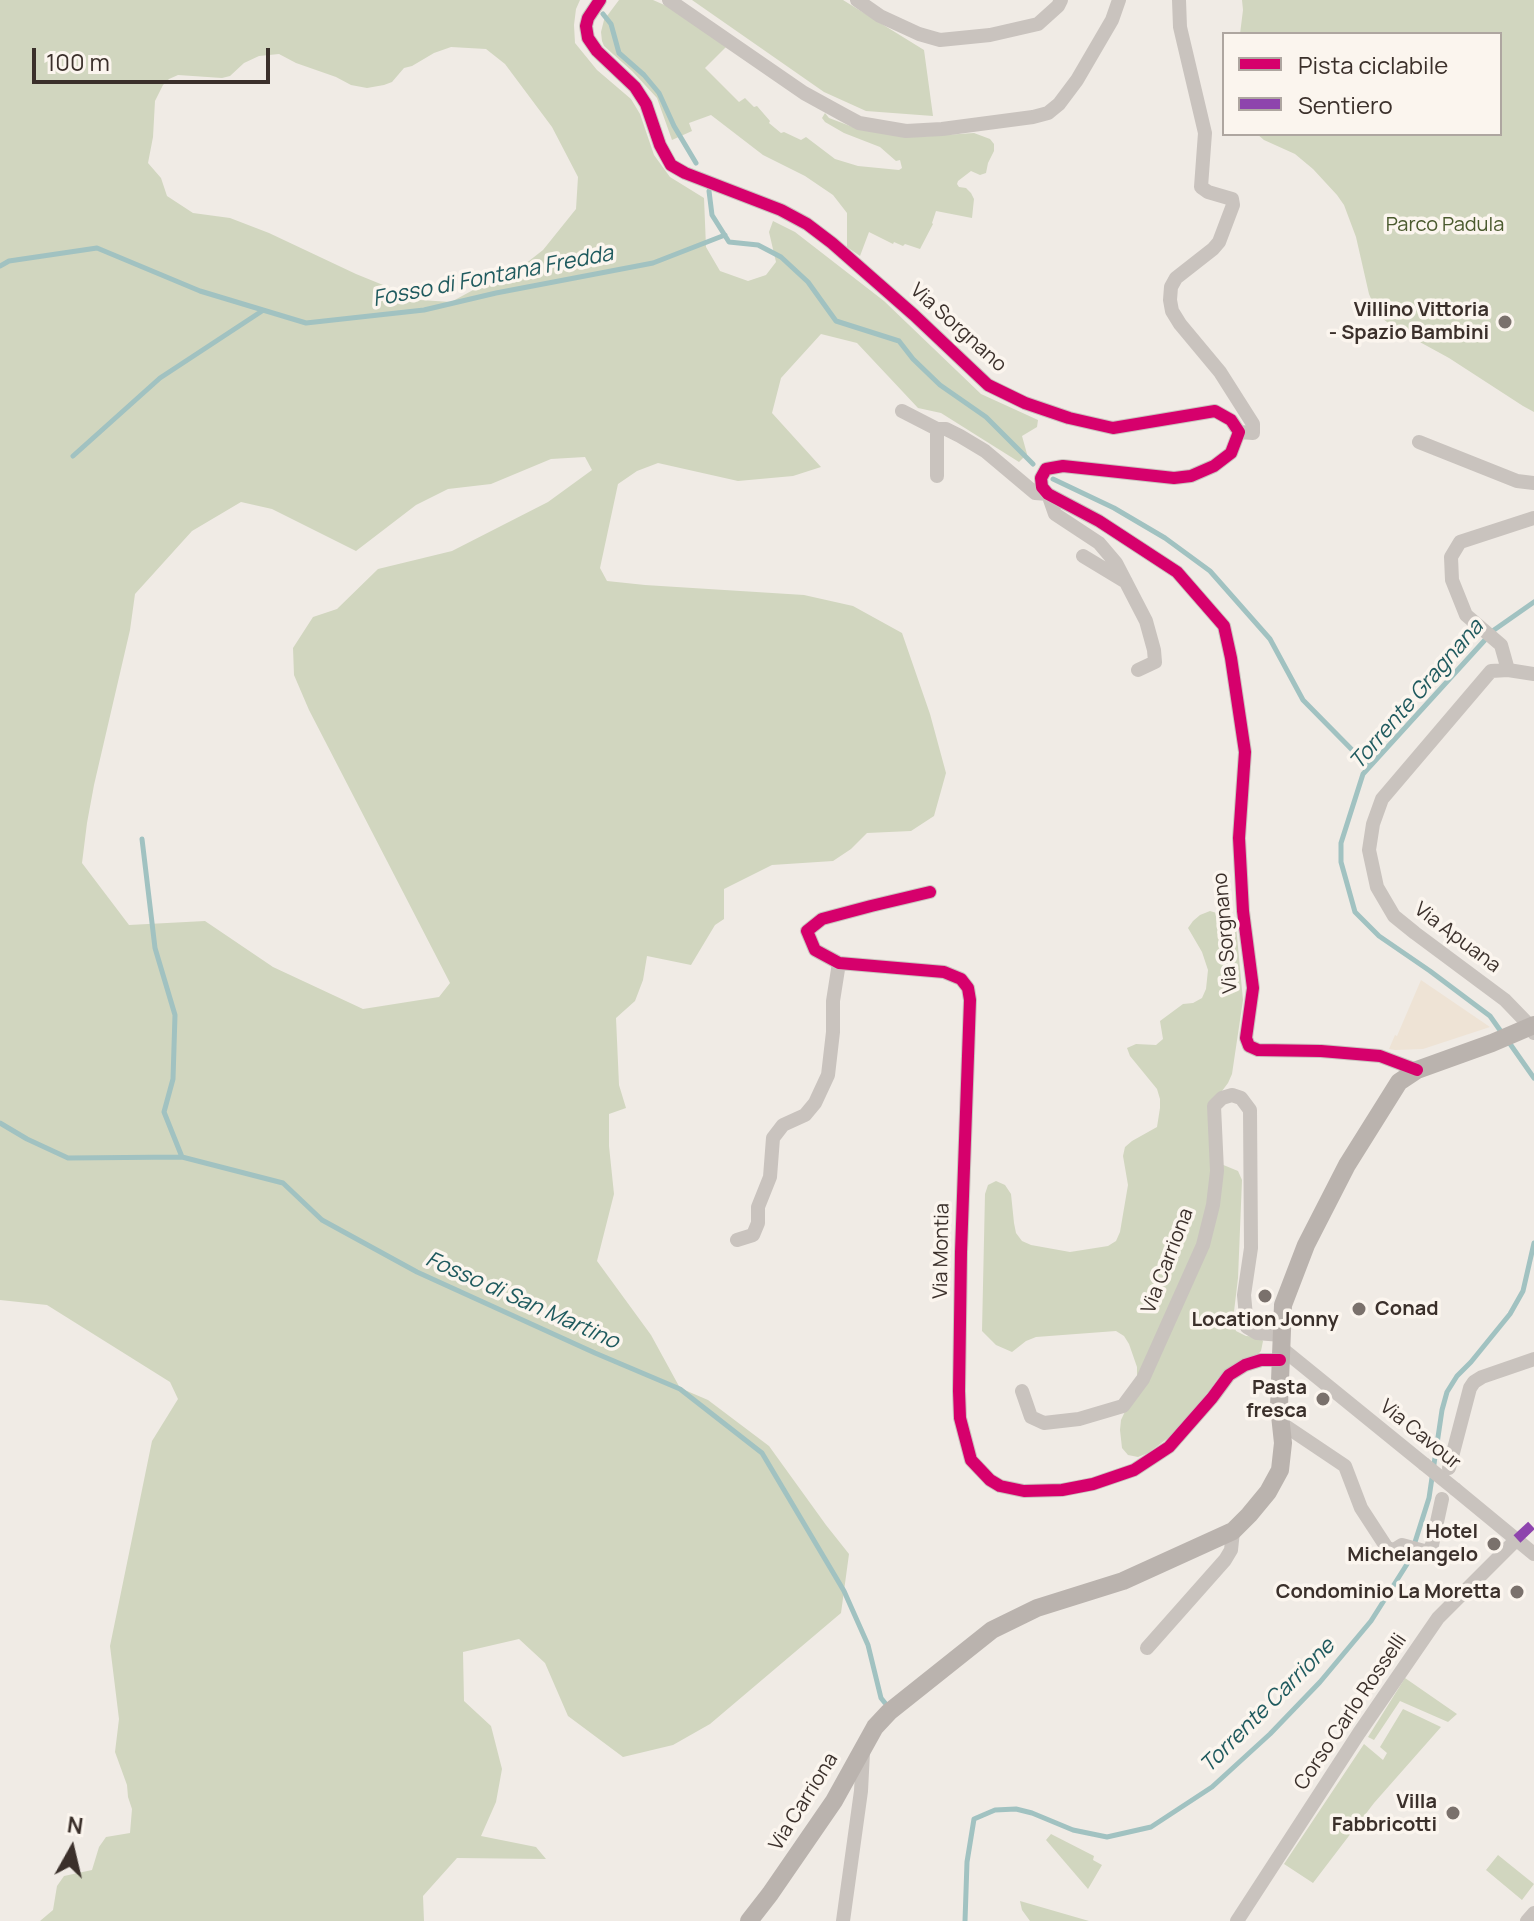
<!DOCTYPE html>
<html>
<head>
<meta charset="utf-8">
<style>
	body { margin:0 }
	#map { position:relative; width:1534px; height:1921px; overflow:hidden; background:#f0ebe5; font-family:Manrope,sans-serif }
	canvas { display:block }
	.legend { position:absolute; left:1222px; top:32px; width:280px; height:104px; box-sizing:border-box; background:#fbf5ee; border:2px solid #aea6a0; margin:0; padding:10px 14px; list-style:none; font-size:24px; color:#3b302b }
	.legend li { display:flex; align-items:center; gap:16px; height:40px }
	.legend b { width:40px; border:2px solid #aea6a0 }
	.north { position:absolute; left:32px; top:1809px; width:80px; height:80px; -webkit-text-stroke:6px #fbf5ee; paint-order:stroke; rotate:8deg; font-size:22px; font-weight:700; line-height:32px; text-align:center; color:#3b302b }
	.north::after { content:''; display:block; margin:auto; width:28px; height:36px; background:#3b302b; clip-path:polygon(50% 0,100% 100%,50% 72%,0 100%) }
	.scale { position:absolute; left:32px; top:48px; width:238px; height:36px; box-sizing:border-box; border:4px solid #3b302b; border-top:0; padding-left:10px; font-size:24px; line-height:28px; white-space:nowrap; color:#3b302b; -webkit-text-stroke:6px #fbf5ee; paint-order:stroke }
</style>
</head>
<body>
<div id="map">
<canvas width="1534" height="1921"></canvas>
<ul class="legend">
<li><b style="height:10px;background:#d6006c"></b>Pista ciclabile</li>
<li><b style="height:10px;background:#8e44ad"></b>Sentiero</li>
</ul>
<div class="north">N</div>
<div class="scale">100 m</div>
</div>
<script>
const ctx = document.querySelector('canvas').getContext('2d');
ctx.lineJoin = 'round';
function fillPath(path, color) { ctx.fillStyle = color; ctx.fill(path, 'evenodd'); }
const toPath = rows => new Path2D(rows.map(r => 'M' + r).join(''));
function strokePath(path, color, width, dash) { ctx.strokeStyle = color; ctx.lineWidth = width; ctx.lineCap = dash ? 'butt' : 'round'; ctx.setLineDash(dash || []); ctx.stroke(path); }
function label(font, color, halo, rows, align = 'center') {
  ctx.font = font + ' Manrope,sans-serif'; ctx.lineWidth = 7; ctx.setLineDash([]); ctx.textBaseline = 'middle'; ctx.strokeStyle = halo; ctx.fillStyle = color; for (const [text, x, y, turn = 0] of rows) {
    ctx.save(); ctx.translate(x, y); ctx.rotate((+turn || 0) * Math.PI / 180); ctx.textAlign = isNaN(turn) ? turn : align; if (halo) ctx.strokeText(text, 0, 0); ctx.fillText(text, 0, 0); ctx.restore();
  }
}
fillPath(toPath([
	[0,0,580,0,576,9,574,25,575,43,597,70,631,99,640,114,654,155,670,177,704,198,706,247,720,271,748,281,766,275,776,262,769,232,773,221,795,232,884,301,981,394,1038,420,1037,427,1022,436,1027,454,1019,462,941,413,918,408,857,343,821,334,781,378,772,413,821,467,793,476,738,481,658,463,637,471,618,484,600,568,607,581,645,585,804,595,853,606,902,633,930,714,946,773,934,816,911,831,867,833,851,849,833,861,772,865,724,889,724,919,715,925,691,965,647,956,643,980,635,1001,616,1018,619,1085,626,1108,609,1114,609,1146,614,1194,597,1261,651,1335,680,1388,708,1400,769,1446,826,1525,849,1554,841,1613,710,1724,673,1745,623,1757,568,1716,545,1663,519,1639,463,1652,464,1701,491,1726,502,1769,496,1802,481,1836,536,1847,546,1859,457,1858,423,1896,424,1921,40,1921,53,1910,57,1886,64,1876,92,1870,99,1847,106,1837,130,1833,132,1809,128,1797,127,1785,115,1752,119,1719,110,1646,152,1441,178,1399,170,1382,47,1305,0,1300],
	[451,47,486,49,505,64,552,127,578,177,576,209,543,250,511,275,475,289,451,302,420,300,356,274,269,233,230,218,193,213,167,196,161,178,148,163,153,137,155,101,163,85,169,79,178,75,222,78,230,76,244,63,259,56,279,54,296,63,336,77,351,85,367,88,384,85,392,82,404,68,412,66,434,53],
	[585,457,592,470,548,502,452,551,378,569,337,609,313,617,293,648,294,675,309,710,450,983,439,997,363,1009,273,967,205,921,129,925,82,863,87,823,94,785,130,630,135,594,192,531,241,502,272,509,356,551,416,505,448,489,491,484,551,459],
	[619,0,653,0,669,7,726,47,705,68,739,102,745,98,754,107,757,106,770,121,769,123,781,133,784,132,801,140,806,137,835,159,858,166,899,170,902,168,900,160,896,161,880,147,844,133,825,122,822,118,825,113,829,118,858,129,916,137,974,133,990,139,994,144,994,151,988,163,986,173,980,175,971,171,958,181,957,184,959,187,966,188,971,193,974,199,972,218,936,211,932,223,933,224,920,249,905,244,903,246,894,242,893,244,869,232,860,256,847,247,847,213,833,195,805,176,763,155,711,115,689,123,692,131,672,140,657,98,632,71,604,46,602,41,601,32,604,20],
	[692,0,843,0,924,50,933,116,866,111,824,92],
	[1242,0,1534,0,1534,412,1523,406,1449,358,1396,329,1378,315,1369,294,1356,237,1344,205,1337,195,1313,169,1295,154,1264,140,1257,134,1500,134,1500,34,1240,34,1243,10],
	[1210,911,1220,914,1236,926,1243,1000,1232,1074,1228,1083,1210,1107,1221,1164,1238,1171,1242,1180,1238,1278,1233,1320,1236,1331,1246,1336,1260,1337,1263,1341,1261,1351,1258,1354,1227,1369,1218,1378,1197,1407,1172,1435,1148,1453,1138,1457,1128,1455,1122,1448,1120,1430,1121,1420,1137,1386,1137,1367,1129,1344,1124,1336,1116,1331,1036,1337,1026,1341,1012,1352,996,1345,982,1331,985,1194,988,1185,996,1181,1005,1185,1011,1194,1014,1223,1016,1233,1022,1241,1031,1245,1070,1252,1108,1246,1116,1241,1120,1232,1128,1185,1123,1156,1125,1147,1132,1141,1157,1127,1160,1108,1160,1099,1157,1089,1130,1056,1127,1048,1136,1044,1156,1045,1163,1039,1160,1021,1183,1004,1193,1003,1202,998,1206,989,1208,970,1202,952,1188,928,1193,921,1200,915],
	[1405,1678,1457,1714,1448,1722,1400,1701,1374,1740,1368,1737],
	[1403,1709,1441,1727,1374,1803,1313,1883,1284,1864,1364,1744,1383,1760,1387,1753,1380,1747],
	[1051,1834,1094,1856,1093,1860,1102,1865,1088,1889,1046,1840],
	[1498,1855,1534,1884,1522,1900,1486,1870],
	[1020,1901,1089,1921,1030,1921,1022,1910]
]), '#d1d6bf');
fillPath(toPath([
	[1421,980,1490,1027,1423,1049,1395,1050,1389,1049,1395,1035,1397,1036]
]), '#eee3d5');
strokePath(toPath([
	[603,14,611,24,619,53,644,75,659,93,674,126,696,163],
	[709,191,712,215,729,242,758,245,781,257,808,282,836,321,899,341,913,359,940,385,986,417,1033,464],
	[0,266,9,261,97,248,200,291,306,323,424,310,496,293,653,263,725,235],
	[73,456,160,378,262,311],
	[1053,479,1114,508,1165,538,1210,571,1270,639,1303,700,1369,767],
	[142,839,155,948,175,1015,173,1079,164,1112,182,1157],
	[1502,1033,1490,1016,1430,971,1379,936,1355,912,1341,862,1341,843,1363,774,1494,630,1534,602],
	[1508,1041,1534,1078],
	[0,1123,27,1139,68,1158,182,1157,283,1183,322,1220,417,1272,595,1353,680,1389,762,1453,844,1591,868,1645,881,1698,885,1703],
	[965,1921,967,1862,974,1819,995,1810,1016,1809,1032,1813,1073,1830,1107,1837,1151,1827,1212,1787,1270,1734,1320,1682,1371,1621,1409,1561,1429,1498,1442,1410,1447,1392,1457,1376,1471,1362,1510,1314,1523,1291,1534,1243]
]), '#a1c2c1', 5);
strokePath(toPath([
	[600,0,588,18,586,26,588,38,597,51,635,87,646,104,660,145,671,165,685,173,781,210,807,224,832,243,914,315,988,385,1025,403,1069,418,1113,428,1215,411,1231,420,1239,432,1231,453,1214,466,1191,476,1174,478,1063,466,1046,469,1041,478,1042,487,1048,494,1099,521,1177,572,1224,626,1231,658,1245,752,1239,838,1243,911,1253,988,1246,1038,1249,1046,1258,1050,1321,1051,1380,1056,1417,1070],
	[669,0,804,93,844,115,859,123,906,131,942,129,1033,117,1048,113,1059,104,1077,80,1112,20,1119,0],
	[857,0,880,16,919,34,940,40,990,35,1038,24,1058,6,1061,0],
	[1179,0,1180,27,1205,133,1201,187,1208,192,1232,199,1233,205,1219,242,1213,249,1176,278,1171,287,1170,300,1172,311,1180,324,1220,372,1253,424,1253,433,1239,432],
	[902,411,937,429,946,429,960,436,985,451,1035,493,1048,494,1055,514,1099,543,1116,563,1146,621,1154,650,1155,662,1138,670],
	[937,429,937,476],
	[1419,442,1517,481,1534,483],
	[1083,556,1126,582],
	[1508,670,1501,645,1466,615,1452,580,1451,557,1460,542,1534,518],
	[1534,674,1508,670,1491,671,1382,799,1373,824,1369,850,1377,887,1394,916,1415,933,1505,1000,1530,1026,1534,1033],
	[930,892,871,906,822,919,807,931,815,950,839,963,944,972,961,979,968,988,970,1000,961,1252,959,1391,960,1418,971,1460,990,1480,1000,1486,1024,1491,1062,1490,1093,1484,1134,1470,1169,1447,1212,1398,1229,1375,1245,1365,1261,1360,1280,1360],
	[737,1240,753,1235,758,1223,758,1207,770,1177,773,1138,783,1125,805,1115,815,1103,828,1075,833,1032,833,1001,839,963],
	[1280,1347,1424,1464],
	[1022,1391,1031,1417,1044,1423,1079,1419,1123,1406,1143,1379,1203,1245,1213,1205,1217,1171,1214,1106,1222,1098,1232,1095,1241,1098,1250,1110,1251,1248,1244,1295,1247,1327,1257,1333,1281,1335],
	[1281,1423,1345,1466,1361,1508,1387,1548,1394,1550,1402,1545,1428,1552,1432,1545,1442,1499],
	[1449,1468,1470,1388,1474,1382,1482,1377,1534,1359],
	[1455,1489,1534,1554],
	[1147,1648,1225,1560,1231,1550,1233,1531],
	[843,1921,861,1791,863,1752],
	[1237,1921,1359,1733,1438,1618,1517,1539],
	[1527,1921,1534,1913]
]), '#c9c3be', 14);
strokePath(toPath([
	[749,1921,770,1894,834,1801,875,1727,889,1712,992,1630,1037,1608,1123,1581,1233,1531,1249,1515,1268,1492,1280,1470,1283,1443,1279,1406,1283,1305,1306,1245,1347,1165,1399,1082,1417,1070,1492,1043,1534,1025]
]), '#bab3ae', 18);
strokePath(toPath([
	[1424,1464,1455,1489]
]), '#c9c3be', 14);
strokePath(toPath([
	[1517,1539,1534,1523]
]), '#8e44ad', 10, [20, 10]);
strokePath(toPath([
	[600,0,588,18,586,26,588,38,597,51,635,87,646,104,660,145,671,165,685,173,781,210,807,224,832,243,914,315,988,385,1025,403,1069,418,1113,428,1215,411,1231,420,1239,432,1231,453,1214,466,1191,476,1174,478,1063,466,1046,469,1041,478,1042,487,1048,494,1099,521,1177,572,1224,626,1231,658,1245,752,1239,838,1243,911,1253,988,1246,1038,1249,1046,1258,1050,1321,1051,1380,1056,1417,1070],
	[930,892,871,906,822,919,807,931,815,950,839,963,944,972,961,979,968,988,970,1000,961,1252,959,1391,960,1418,971,1460,990,1480,1000,1486,1024,1491,1062,1490,1093,1484,1134,1470,1169,1447,1212,1398,1229,1375,1245,1365,1261,1360,1280,1360]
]), '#d6006c', 12);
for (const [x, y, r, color] of [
	[1505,322,8,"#7a716c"],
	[1265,1296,8,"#7a716c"],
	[1359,1309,8,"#7a716c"],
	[1323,1399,8,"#7a716c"],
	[1494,1544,8,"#7a716c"],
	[1517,1592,8,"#7a716c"],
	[1453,1813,8,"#7a716c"]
]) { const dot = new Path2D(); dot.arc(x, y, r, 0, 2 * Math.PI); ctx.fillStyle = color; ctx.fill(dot); strokePath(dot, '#fbf5ee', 3); }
label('20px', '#4a5a2e', '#fbf5ee', [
	["Parco Padula",1445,225]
]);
label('bold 20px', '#3b302b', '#fbf5ee', [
	["Villino Vittoria",1489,310],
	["- Spazio Bambini",1489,333],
	["Conad",1375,1309,"left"],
	["Location Jonny",1265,1320,"center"],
	["Pasta",1307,1388],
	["fresca",1307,1411],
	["Hotel",1478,1532],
	["Michelangelo",1478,1555],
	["Condominio La Moretta",1501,1592],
	["Villa",1437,1802],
	["Fabbricotti",1437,1825]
], 'right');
label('20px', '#3b302b', '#fbf5ee', [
	["Via Sorgnano",958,328,42],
	["Via Sorgnano",1226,933,-95],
	["Via Apuana",1457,938,37],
	["Via Montia",942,1251,-89],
	["Via Carriona",1168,1261,-69],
	["Via Cavour",1420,1435,39],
	["Corso Carlo Rosselli",1351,1712,-56],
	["Via Carriona",804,1802,-58]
]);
label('italic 22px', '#1f5a5e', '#fbf5ee', [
	["Fosso di Fontana Fredda",493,277,-11],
	["Torrente Gragnana",1417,695,-49],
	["Fosso di San Martino",522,1301,24],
	["Torrente Carrione",1268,1706,-45]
]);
</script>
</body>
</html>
